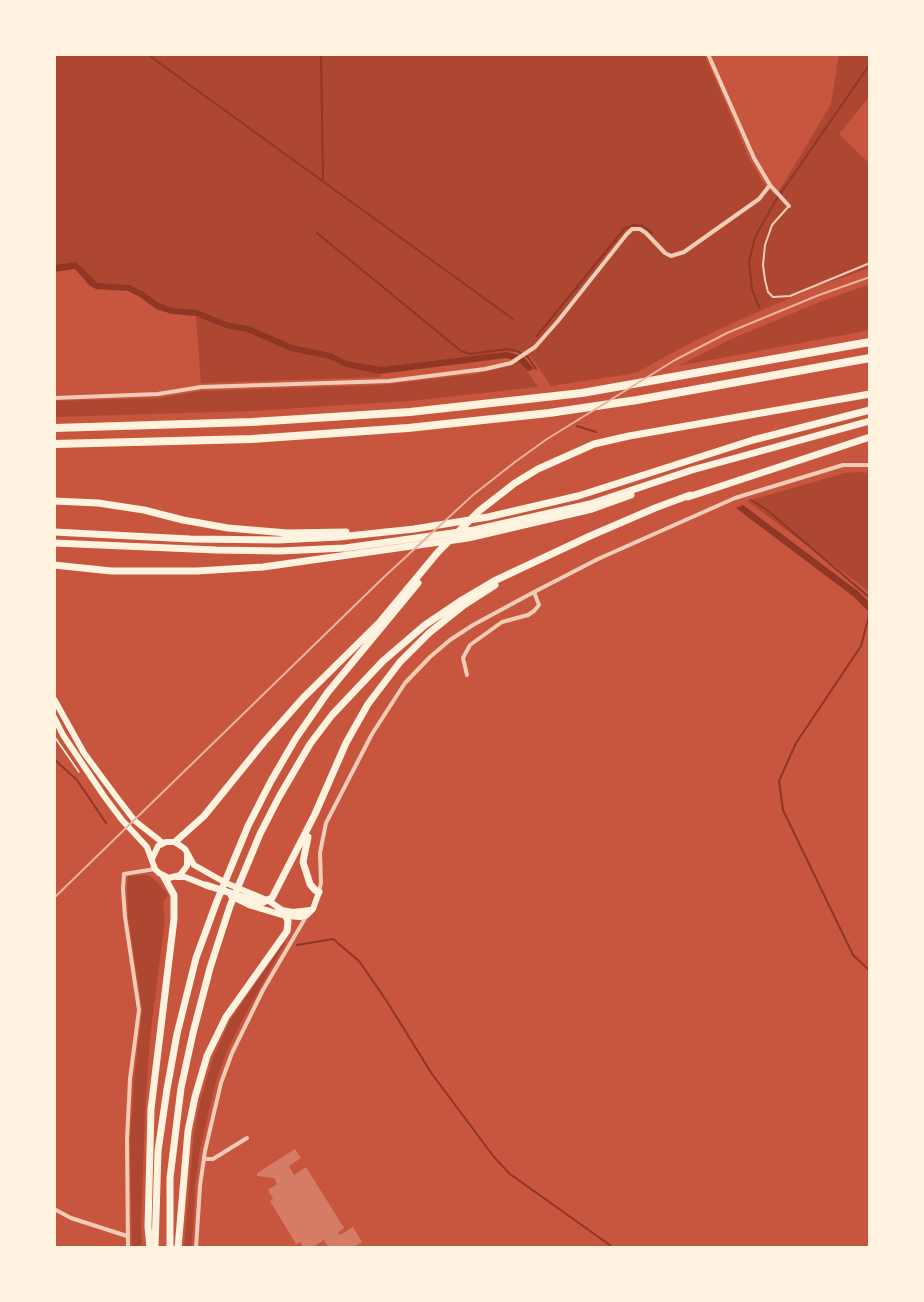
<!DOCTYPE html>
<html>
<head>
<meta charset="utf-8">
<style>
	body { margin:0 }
	#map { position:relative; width:924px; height:1302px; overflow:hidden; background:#c8553d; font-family:Raleway,sans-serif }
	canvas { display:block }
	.frame { position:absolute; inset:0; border:56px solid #fff3e0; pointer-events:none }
</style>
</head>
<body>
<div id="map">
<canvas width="924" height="1302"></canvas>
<div class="frame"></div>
</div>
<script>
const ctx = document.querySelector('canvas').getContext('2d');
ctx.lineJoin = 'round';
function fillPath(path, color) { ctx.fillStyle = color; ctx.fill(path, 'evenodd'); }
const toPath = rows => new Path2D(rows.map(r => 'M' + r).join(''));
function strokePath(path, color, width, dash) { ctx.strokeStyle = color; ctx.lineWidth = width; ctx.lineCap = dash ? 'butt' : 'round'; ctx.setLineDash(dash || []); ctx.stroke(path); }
fillPath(toPath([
	[54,54,704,54,750,160,766,187,776,196,831,104,839,54,870,54,870,96,839,134,870,164,870,268,815,287,733,323,694,341,636,373,551,386,531,357,523,351,380,367,347,361,331,353,293,345,249,326,227,322,197,310,173,308,159,303,144,292,130,285,98,283,76,262,54,265],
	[870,284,870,330,678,366,729,340,822,301],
	[196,316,225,328,247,332,290,351,329,359,345,367,380,374,381,377,201,383],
	[518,361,525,368,538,387,409,401,252,411,54,417,54,401,158,398,201,391,381,385,476,374,513,365],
	[857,472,870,473,870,592,747,501,845,473],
	[148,875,157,882,168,895,163,902,165,919,150,1038,145,1112,141,1228,142,1248,132,1248,130,1140,134,1080,142,1010,128,916,127,889,128,876],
	[284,942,285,943,245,1015,227,1051,216,1081,200,1150,195,1186,192,1248,184,1248,194,1132,201,1098,213,1058,231,1019]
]), '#ae4732');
fillPath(toPath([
	[76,262,98,283,130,285,144,292,159,303,173,308,197,310,227,322,249,326,293,345,331,353,347,361,381,367,507,352,523,356,534,369,528,371,518,361,506,358,380,374,345,367,329,359,290,351,247,332,225,328,196,316,172,314,156,309,140,297,128,291,96,289,90,286,75,269,54,272,54,265],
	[743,505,859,592,870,603,870,613,854,597,736,508]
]), '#8f3625');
strokePath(toPath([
	[147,54,513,319],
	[321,54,323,180],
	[317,233,461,351,470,354,507,349,517,351,528,357,536,369],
	[759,307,752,289,749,262,755,237,776,200,870,64],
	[537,336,625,228,634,225,643,226,652,233],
	[577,426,596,432],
	[751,500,767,510,870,598],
	[870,612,861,646,796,743,779,781,783,810,853,955,870,971],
	[54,759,77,780,106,823],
	[297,945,333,939,359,961,386,1000,432,1074,494,1157,510,1174,614,1248]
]), '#8f3625', 2);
fillPath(toPath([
	[295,1149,301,1158,289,1166,294,1175,306,1167,344,1228,338,1232,340,1235,353,1227,362,1242,353,1248,329,1248,324,1240,311,1248,304,1248,300,1242,296,1244,270,1201,273,1199,268,1190,277,1184,274,1178,257,1176,257,1173]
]), '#d67c66');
strokePath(toPath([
	[54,736,79,772]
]), '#fff3e0', 1.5);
strokePath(toPath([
	[788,207,772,225,765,245,763,265,765,280,768,292,773,297,790,296,870,263]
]), '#f1ccb7', 2);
strokePath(toPath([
	[708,54,754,158,770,185,789,206],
	[54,398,158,394,201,387,389,381,485,369,511,363,535,347,558,321,626,235,632,229,640,229,646,233,665,253,671,256,684,252,759,199,770,185],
	[467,675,463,658,470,645,502,622,528,615,534,611,539,605,534,592],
	[319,891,321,883,320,853,326,823,372,734,405,683,430,657,450,640,473,625,534,592,598,559,735,498,843,465,870,465],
	[204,1159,213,1159,247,1138],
	[54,1209,71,1218,127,1236],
	[128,1248,127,1139,130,1079,139,1010,125,917,123,889,124,874,155,869],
	[196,1248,200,1186,205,1151,221,1083,232,1053,263,990,307,915]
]), '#f1ccb7', 4);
strokePath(toPath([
	[54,699,84,753,118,799,135,821,163,843],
	[54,717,63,735,104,796,122,820,147,847,155,869,159,873,169,878,180,875,187,866,187,854],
	[152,859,158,846,166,842,175,842,185,849,194,865,226,883,269,901,282,910,288,922],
	[177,877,185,877,210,887],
	[231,896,249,905,286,916,300,917,307,915,313,909,319,892],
	[282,910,293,912,310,910]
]), '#fff3e0', 6);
strokePath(toPath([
	[688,497,870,437],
	[54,501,98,503,144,510,183,520,228,528,287,533,346,532],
	[54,532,190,539,278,540,339,537,414,529,488,517,578,496,753,440,870,410],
	[54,543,216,550,280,551,345,548,474,530,590,504,692,470,870,421],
	[54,565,111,571,197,571,263,567,468,538,592,509,631,495],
	[308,837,303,862,310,884,315,890,319,892],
	[175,842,204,816,264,742,303,698,379,623,438,552,479,511,515,483,538,469,594,444,629,436,870,394],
	[206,885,261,903,272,898,315,814,346,743,368,704,400,662,429,633,464,605,495,585],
	[150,1248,148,1227,151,1109,174,919,174,895,164,877],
	[155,1248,158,1151,167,1089,177,1034,196,958,217,901,248,826,271,781,296,738,328,692,418,583],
	[170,1248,170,1178,181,1088,193,1033,210,968,230,906,260,834,279,797,310,744,332,715,383,661,425,625,462,600,494,581,590,536,655,508,690,495],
	[178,1248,188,1131,195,1097,207,1056,226,1017,280,941,287,931,288,922]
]), '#fff3e0', 7);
strokePath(toPath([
	[54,428,252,422,410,412,582,393,870,342],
	[54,444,252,439,408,428,549,413,637,400,870,358]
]), '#fff3e0', 8);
strokePath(toPath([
	[54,898,384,577,473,495,515,462,547,439,675,360,727,333,819,295,870,277]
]), '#e9b49f', 2);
</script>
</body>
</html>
